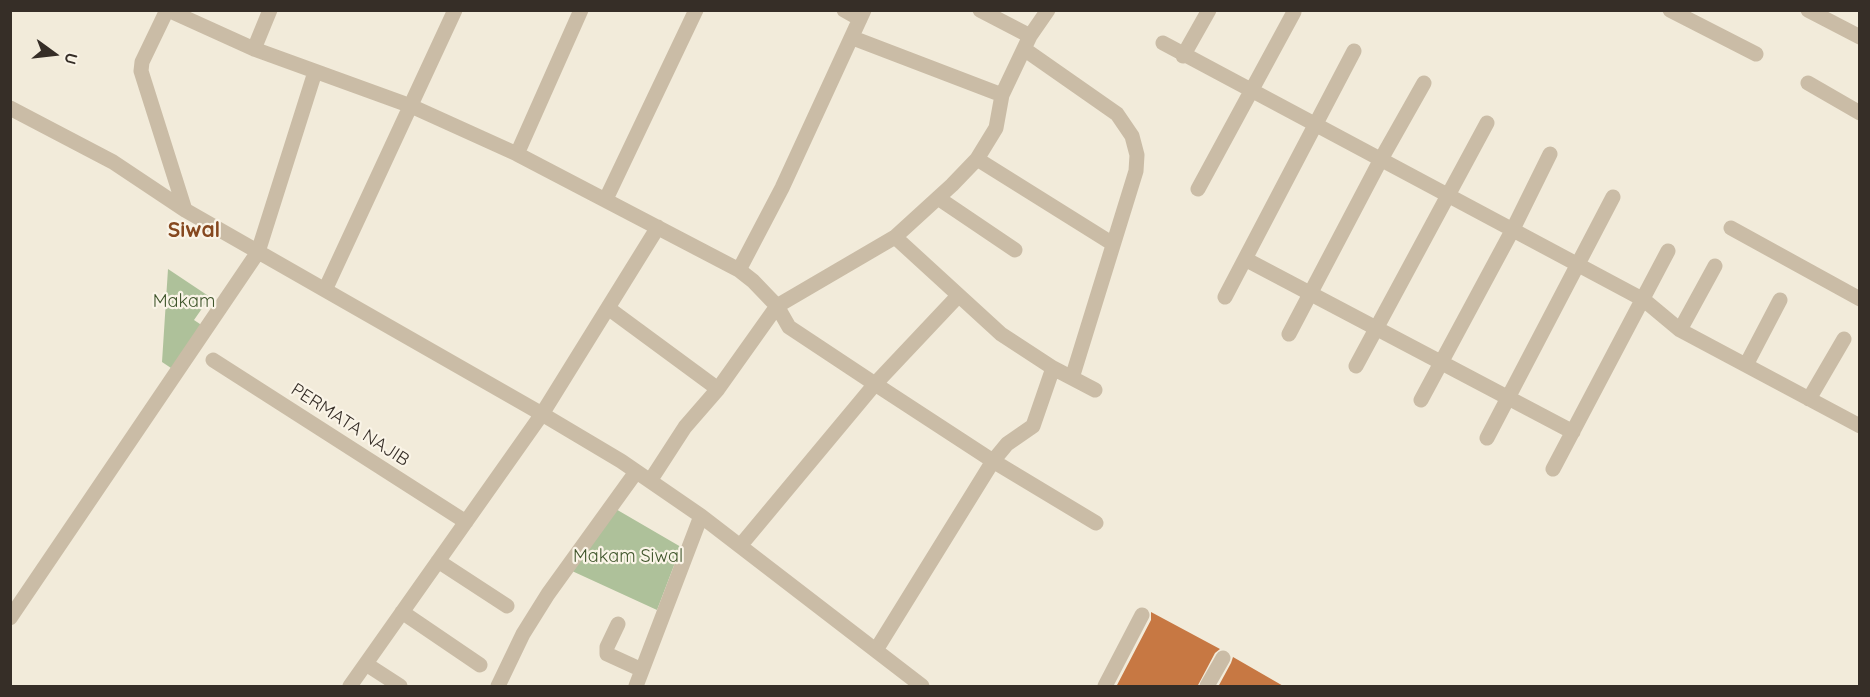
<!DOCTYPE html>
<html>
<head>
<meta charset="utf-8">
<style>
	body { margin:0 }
	#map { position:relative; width:1870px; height:697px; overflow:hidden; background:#f2ebda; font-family:Quicksand,sans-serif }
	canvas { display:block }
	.frame { position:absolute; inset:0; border:12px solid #362e27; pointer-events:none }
	.north { position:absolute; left:24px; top:24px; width:60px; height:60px; -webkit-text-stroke:4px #faf4e7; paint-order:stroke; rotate:105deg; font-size:16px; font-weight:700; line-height:24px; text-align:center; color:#362e27 }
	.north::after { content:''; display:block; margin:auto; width:21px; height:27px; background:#362e27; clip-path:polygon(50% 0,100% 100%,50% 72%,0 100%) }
</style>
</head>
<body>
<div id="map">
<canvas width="1870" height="697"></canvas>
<div class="frame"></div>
<div class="north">U</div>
</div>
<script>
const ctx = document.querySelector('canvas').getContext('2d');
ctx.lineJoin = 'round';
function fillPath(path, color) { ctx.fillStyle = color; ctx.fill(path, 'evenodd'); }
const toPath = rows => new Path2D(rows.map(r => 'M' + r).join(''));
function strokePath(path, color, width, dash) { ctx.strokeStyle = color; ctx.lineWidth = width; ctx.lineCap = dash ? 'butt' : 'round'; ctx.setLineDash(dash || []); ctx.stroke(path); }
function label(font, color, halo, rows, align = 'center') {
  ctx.font = font + ' Quicksand,sans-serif'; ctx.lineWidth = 4.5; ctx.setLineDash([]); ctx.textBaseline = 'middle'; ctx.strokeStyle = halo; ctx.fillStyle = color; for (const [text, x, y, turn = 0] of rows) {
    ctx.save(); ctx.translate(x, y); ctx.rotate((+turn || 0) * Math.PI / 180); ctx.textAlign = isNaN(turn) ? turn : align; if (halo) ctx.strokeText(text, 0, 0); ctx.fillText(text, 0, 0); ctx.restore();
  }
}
fillPath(toPath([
	[168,269,210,297,194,320,203,326,174,370,162,362],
	[614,508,681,547,657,610,572,571]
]), '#aec19a');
fillPath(toPath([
	[1151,612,1220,649,1215,653,1197,687,1116,687,1151,620],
	[1233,657,1285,687,1218,687,1231,663]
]), '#c77843');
strokePath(toPath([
	[167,10,142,62,141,71,185,210],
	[168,10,254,49,411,106,517,154,581,10],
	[844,10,860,19],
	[980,10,1030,36],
	[1670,10,1756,54],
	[1808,10,1860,37],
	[853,38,1002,95],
	[1163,43,1644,300,1680,330,1860,426],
	[254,49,270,10],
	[1024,49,1117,114,1132,136,1137,155,1136,171,1072,378],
	[1183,56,1209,10],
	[1808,83,1860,113],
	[10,108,113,162,185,210,542,414,621,461,701,516,636,686],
	[517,154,739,270],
	[977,159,1113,244],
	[1198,189,1294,12],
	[938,198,1015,250],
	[606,199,696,10],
	[1731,228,1860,299],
	[895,237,1001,334,1053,368,1095,390],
	[1245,259,1573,432],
	[325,290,455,10],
	[958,296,875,384,993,461,1096,523],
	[1225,297,1354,51],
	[608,308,718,389],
	[1680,330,1715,266],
	[1289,334,1380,161,1424,83],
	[213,360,466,522],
	[1746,365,1780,300],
	[1356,366,1487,123],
	[1809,399,1844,339],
	[1421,400,1513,229,1550,154],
	[1487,438,1613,197],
	[1553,469,1668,251],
	[650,481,685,427,718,389,777,306,895,237,952,185,977,159,996,128,1002,95,1030,36,1048,10],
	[701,516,740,546,875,384,789,327,777,306,753,281,739,270,782,188,864,10],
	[740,546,922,686],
	[438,561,507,606],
	[402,612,480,665],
	[10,618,258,252,315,72],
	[618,624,607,647,607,654,642,670],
	[876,650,993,461,1007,444,1033,426,1053,368],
	[366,664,400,686],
	[350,686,542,414,658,227],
	[498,686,523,634,548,594,636,472],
	[1105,686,1142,615],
	[1207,686,1223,658]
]), '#cabca6', 15);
label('18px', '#3f552b', '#faf4e7', [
	["Makam",184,302],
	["Makam Siwal",628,557]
]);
label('18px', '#362e27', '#faf4e7', [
	["PERMATA NAJIB",350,425,33]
]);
label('bold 21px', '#86481f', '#faf4e7', [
	["Siwal",194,231]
]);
</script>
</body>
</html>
